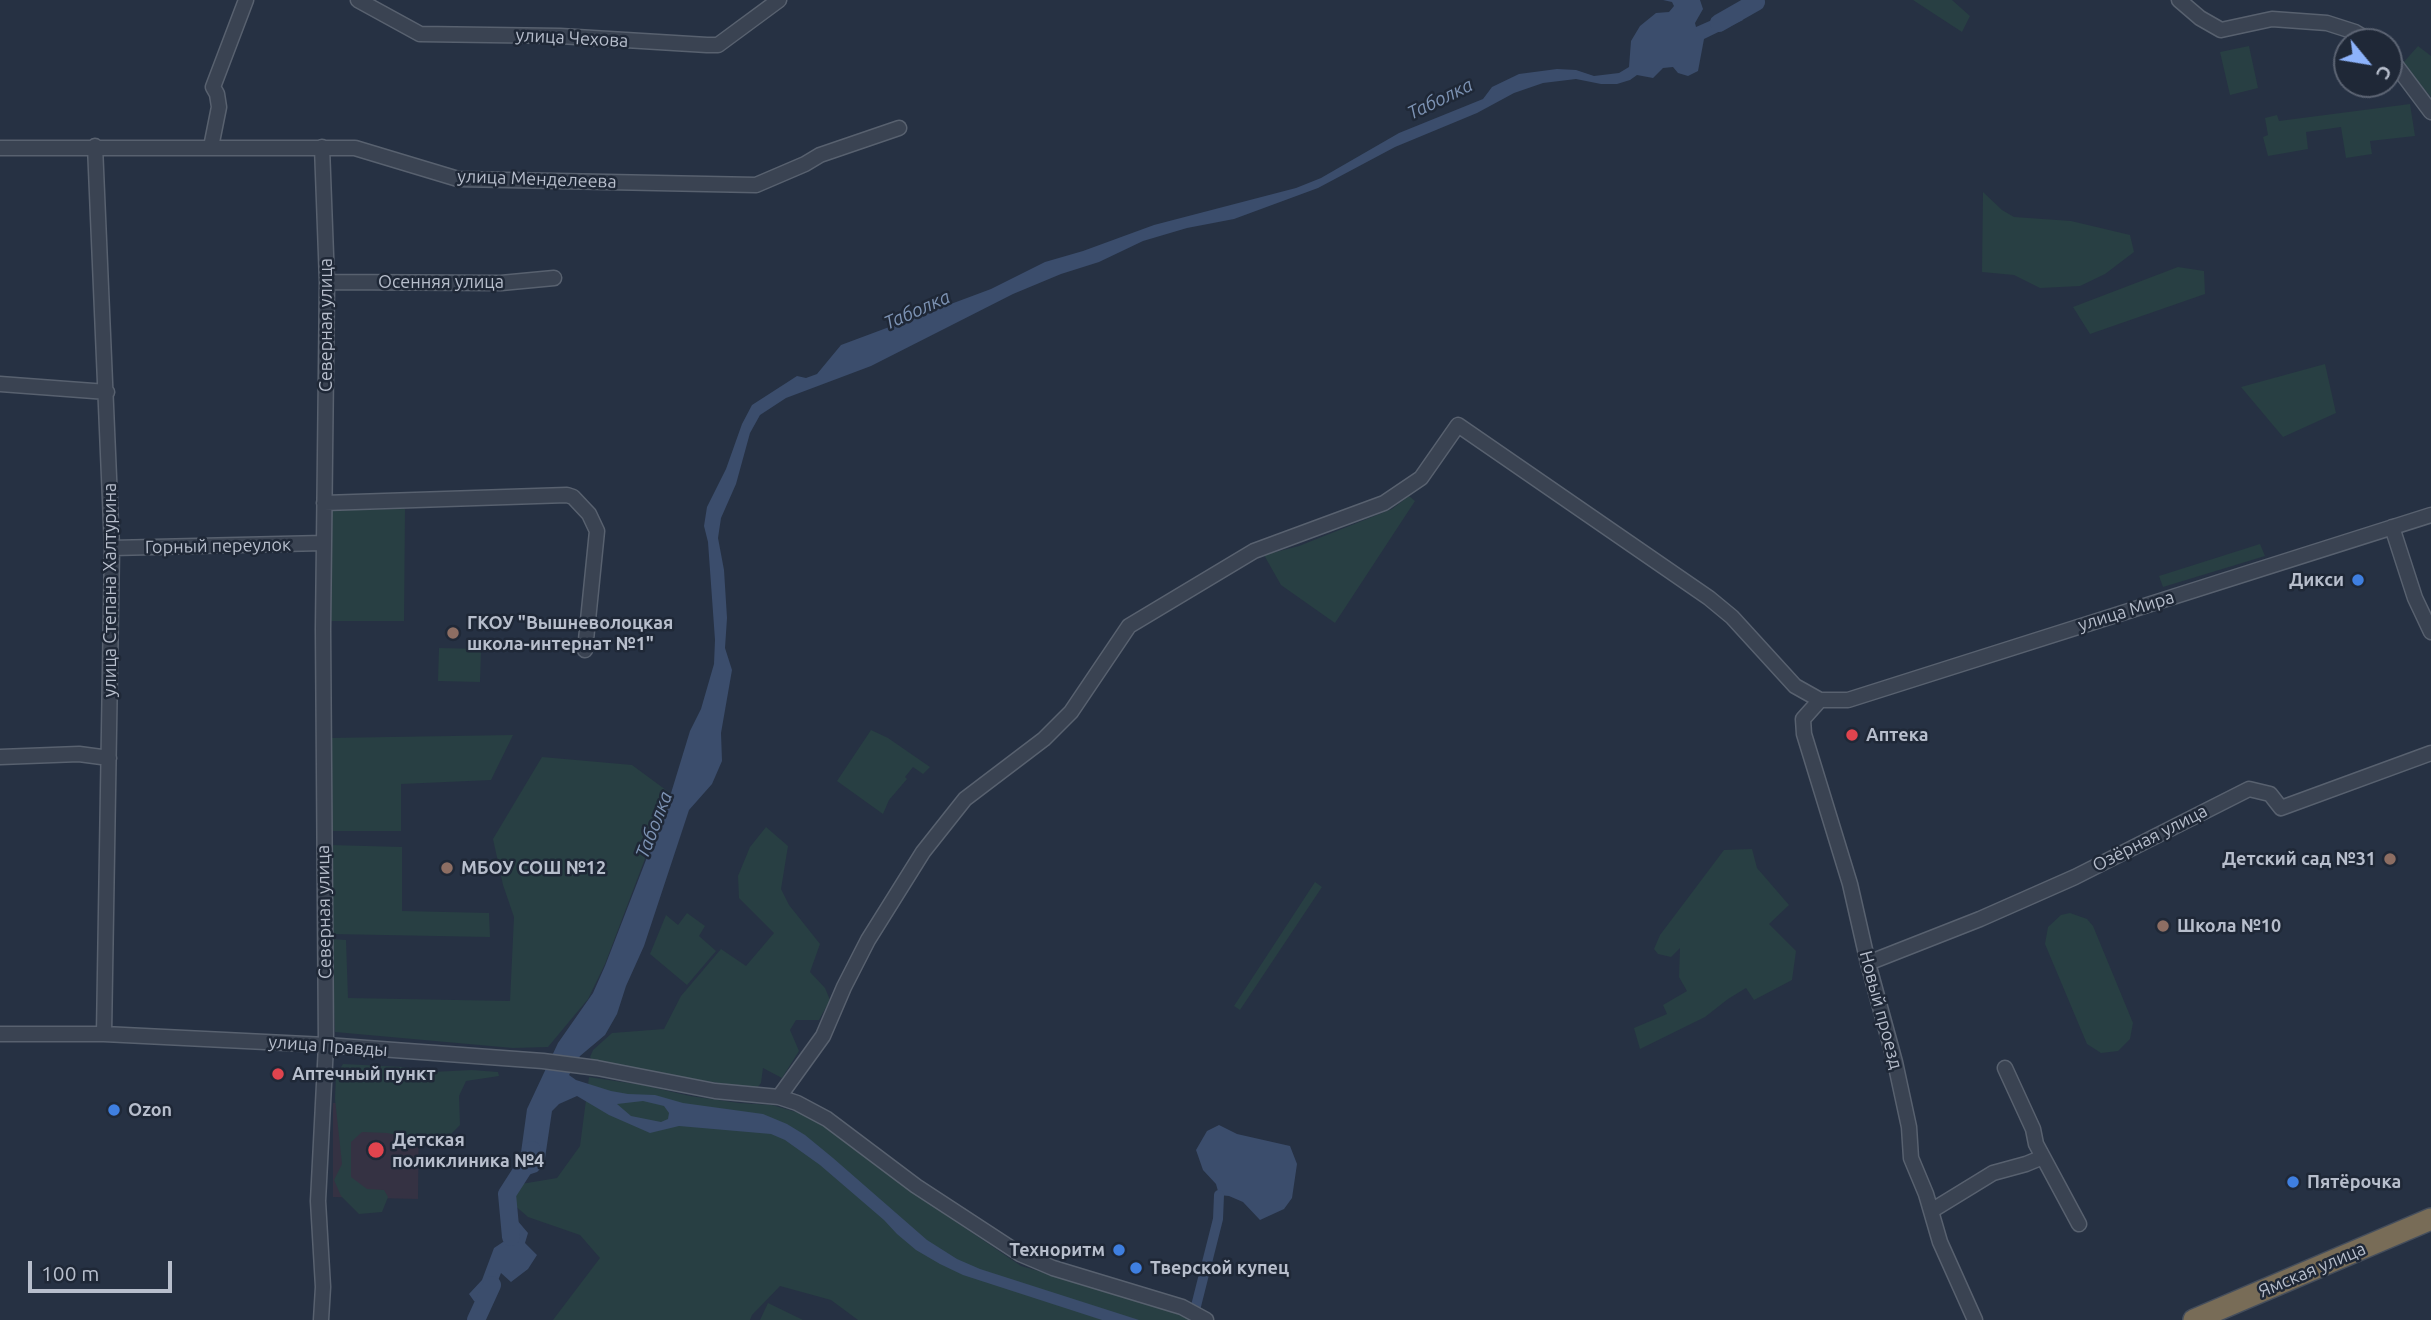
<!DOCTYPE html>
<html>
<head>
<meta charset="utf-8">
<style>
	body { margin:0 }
	#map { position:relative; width:2431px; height:1320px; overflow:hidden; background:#263143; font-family:Ubuntu,sans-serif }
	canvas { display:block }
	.north { position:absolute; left:2333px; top:28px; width:70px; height:70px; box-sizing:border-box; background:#1f2837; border:2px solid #5c6473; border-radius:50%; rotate:120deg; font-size:19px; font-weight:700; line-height:28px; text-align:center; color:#b7becc }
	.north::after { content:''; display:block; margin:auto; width:24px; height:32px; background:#8db3fb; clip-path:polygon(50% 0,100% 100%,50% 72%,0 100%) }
	.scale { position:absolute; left:28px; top:1261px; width:144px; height:32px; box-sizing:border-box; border:4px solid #b7becc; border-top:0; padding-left:9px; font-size:21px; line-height:24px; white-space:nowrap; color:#b7becc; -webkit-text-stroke:5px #1f2837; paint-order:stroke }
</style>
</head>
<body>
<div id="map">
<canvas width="2431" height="1320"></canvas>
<div class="north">С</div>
<div class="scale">100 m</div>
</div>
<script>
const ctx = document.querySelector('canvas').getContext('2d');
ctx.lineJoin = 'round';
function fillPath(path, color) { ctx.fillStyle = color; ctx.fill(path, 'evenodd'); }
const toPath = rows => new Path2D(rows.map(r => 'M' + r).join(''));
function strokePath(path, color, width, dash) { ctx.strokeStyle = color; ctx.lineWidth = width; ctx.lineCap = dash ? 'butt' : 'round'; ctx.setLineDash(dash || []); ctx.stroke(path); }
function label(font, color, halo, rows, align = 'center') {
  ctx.font = font + ' Ubuntu,sans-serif'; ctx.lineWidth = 5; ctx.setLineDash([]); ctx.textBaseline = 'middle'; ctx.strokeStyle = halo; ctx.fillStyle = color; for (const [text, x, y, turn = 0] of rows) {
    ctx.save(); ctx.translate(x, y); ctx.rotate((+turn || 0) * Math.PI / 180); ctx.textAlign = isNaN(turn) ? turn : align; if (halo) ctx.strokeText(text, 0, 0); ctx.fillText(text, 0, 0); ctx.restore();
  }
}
fillPath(toPath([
	[333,1103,419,1103,418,1199,333,1197]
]), '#353243');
fillPath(toPath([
	[1913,0,1952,0,1970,16,1962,32],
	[2249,46,2258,88,2230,95,2220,52],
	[2418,46,2431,56,2431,97,2403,63],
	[2410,104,2415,136,2370,141,2372,154,2346,158,2341,127,2306,132,2308,149,2268,156,2263,137,2268,135,2265,118,2277,115,2279,121],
	[1983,192,2002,210,2014,217,2071,221,2130,235,2134,252,2105,274,2080,286,2040,288,2014,275,1982,272],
	[2178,267,2204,271,2205,294,2090,334,2073,307],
	[2325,364,2336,413,2283,437,2241,387],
	[1409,496,1415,501,1335,623,1281,585,1264,555,1299,546,1392,509],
	[405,509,404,621,328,621,330,510],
	[2260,544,2265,556,2163,587,2159,576],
	[439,648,481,649,480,682,438,681],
	[871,730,888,738,930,767,923,774,913,767,905,777,907,779,889,800,883,814,837,781],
	[513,735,491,780,401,784,401,831,330,831,329,738],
	[542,757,632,765,670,793,605,964,588,999,548,1047,513,1048,335,1032,331,939,346,940,348,998,510,1001,514,917,503,885,493,839],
	[766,827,788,846,781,889,789,905,820,944,810,972,825,988,830,1000,819,1020,796,1020,790,1030,799,1051,782,1078,763,1068,761,1083,756,1089,595,1063,590,1057,593,1050,612,1033,664,1029,681,996,721,949,746,966,774,933,739,898,738,876,750,847],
	[331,845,402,847,402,911,489,913,490,937,331,934],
	[1752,849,1757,868,1789,905,1769,924,1796,951,1792,980,1754,1000,1746,988,1728,999,1705,1017,1640,1049,1634,1028,1667,1014,1663,1005,1687,991,1679,977,1680,948,1671,957,1658,954,1654,949,1660,935,1724,850],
	[1315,882,1322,887,1240,1010,1234,1006],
	[687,913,705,926,699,936,716,951,687,985,650,954,666,915,678,925],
	[2070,913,2087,919,2093,926,2133,1023,2130,1039,2118,1051,2101,1053,2087,1044,2045,944,2048,927,2061,915],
	[343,1064,403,1067,432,1072,472,1070,498,1072,499,1076,466,1081,459,1096,460,1125,449,1136,412,1138,387,1133,362,1132,351,1142,351,1177,367,1189,384,1190,388,1197,382,1212,359,1214,341,1196,334,1180,342,1164,335,1099,336,1075],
	[589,1077,642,1085,690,1096,739,1103,772,1105,803,1114,833,1132,912,1192,1021,1266,1156,1305,1191,1320,858,1320,831,1300,780,1286,752,1315,750,1320,553,1320,600,1258,580,1235,528,1217,512,1203,521,1184,557,1178,580,1146],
	[768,1303,803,1320,760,1320]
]), '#283f43');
fillPath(toPath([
	[1663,0,1700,0,1703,9,1695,23,1696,27,1737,9,1743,20,1704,39,1698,71,1688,76,1678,73,1673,67,1663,68,1653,78,1637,75,1630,80,1617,84,1601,84,1576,79,1543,83,1514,93,1477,113,1395,147,1318,188,1234,219,1187,228,1143,241,1099,262,1061,274,1013,294,871,366,786,398,760,415,750,433,736,484,721,518,718,538,724,570,727,618,725,648,732,670,721,733,722,761,712,784,689,810,644,946,626,986,617,1014,605,1035,580,1056,569,1075,576,1080,611,1091,628,1094,655,1095,683,1103,763,1114,787,1124,805,1135,833,1158,927,1240,957,1259,980,1269,1139,1320,1102,1320,963,1275,940,1264,916,1250,897,1234,884,1220,820,1165,785,1140,771,1134,679,1126,650,1133,609,1115,577,1096,559,1104,552,1111,544,1165,537,1172,528,1175,519,1167,527,1109,558,1043,593,993,605,966,668,803,690,731,701,709,714,664,715,640,708,542,704,526,707,507,726,469,742,424,752,405,797,376,806,378,817,374,841,345,991,289,1045,262,1083,251,1154,225,1296,188,1321,178,1399,133,1483,99,1492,87,1519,74,1557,69,1576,70,1594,76,1619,73,1629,67,1631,41,1640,26,1656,13,1669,12,1674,6,1672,2],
	[643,1101,664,1106,669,1113,668,1119,661,1122,631,1116,617,1104],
	[1219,1125,1237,1134,1290,1146,1297,1164,1292,1198,1284,1209,1260,1220,1243,1202,1229,1196,1219,1195,1216,1184,1203,1170,1196,1150,1207,1131],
	[511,1213,528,1233,525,1243,537,1255,528,1269,511,1282,501,1273,491,1298,483,1305,474,1301,469,1294,482,1280,494,1248,509,1238,506,1217]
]), '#3b4d6c');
strokePath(toPath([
	[1196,1306,1218,1219,1219,1195]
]), '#3b4d6c', 10);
strokePath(toPath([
	[1719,23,1756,2],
	[511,1237,507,1194,532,1155,532,1150],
	[476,1320,492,1285]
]), '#3b4d6c', 18);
const minor = toPath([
	[358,0,420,34,560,36,707,45,718,45,779,0],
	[2179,0,2200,18,2221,30,2272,19,2327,23,2355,32,2372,42],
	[2389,56,2431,112],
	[95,146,112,548,104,1034],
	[211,147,219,107,217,94,213,87,246,0],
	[0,148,355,148,458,179,756,185,805,164,820,155,899,128],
	[327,282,501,283,554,278],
	[0,384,107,392],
	[324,503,567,495,573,497,589,514,597,531,585,650],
	[2392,527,2415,598,2431,632],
	[112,548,323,543],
	[1820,700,1803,719,1804,734,1850,884,1868,963,1895,1062,1909,1127,1911,1158,1926,1194,1940,1242,1975,1320],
	[1820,700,1848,700,2431,515],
	[0,757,79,754,109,758],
	[1868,963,1980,919,2075,877,2249,789,2270,794,2281,808,2431,753],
	[0,1034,104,1034,326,1045,543,1061,597,1068,715,1091,779,1097,797,1103,827,1119,916,1186,1020,1254,1053,1268,1182,1307,1206,1320],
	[2005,1068,2033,1129,2036,1144,2079,1224],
	[779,1097,823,1036,844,987,868,940,923,852,965,799,1044,739,1071,712,1129,626,1254,551,1384,503,1421,478,1458,425,1709,598,1732,617,1795,686,1820,700],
	[1931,1211,1993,1173,2026,1164,2043,1157],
	[321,1320,323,1287,318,1201,326,1045,323,629,327,282,322,147]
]);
const highway = toPath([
	[2194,1320,2431,1219]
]);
strokePath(minor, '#58616f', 17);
strokePath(highway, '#454e5c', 24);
strokePath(minor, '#3a4352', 14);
strokePath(highway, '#786c57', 21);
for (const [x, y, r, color] of [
	[2358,580,7,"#3f7fe0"],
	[453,633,7,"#8d6e63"],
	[1852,735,7,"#e0444e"],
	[2390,859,7,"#8d6e63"],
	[447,868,7,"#8d6e63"],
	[2163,926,7,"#8d6e63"],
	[278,1074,7,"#e0444e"],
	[114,1110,7,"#3f7fe0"],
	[376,1150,9,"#e0444e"],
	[2293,1182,7,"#3f7fe0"],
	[1119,1250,7,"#3f7fe0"],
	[1136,1268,7,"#3f7fe0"]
]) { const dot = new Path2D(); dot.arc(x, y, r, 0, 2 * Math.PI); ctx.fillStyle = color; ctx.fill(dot); strokePath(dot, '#1f2837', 2.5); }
label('18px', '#b7becc', '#1f2837', [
	["улица Чехова",572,38,3],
	["улица Менделеева",537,179,2],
	["Осенняя улица",441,282],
	["Северная улица",326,325,-90],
	["Горный переулок",218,546,-1],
	["улица Степана Халтурина",110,590,-90],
	["улица Мира",2126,611,-17],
	["Озёрная улица",2150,838,-27],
	["Северная улица",324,912,-91],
	["Новый проезд",1881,1010,75],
	["улица Правды",328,1046,4],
	["Ямская улица",2312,1270,-23]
]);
label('bold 18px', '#b7becc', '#1f2837', [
	["Дикси",2344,580,"right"],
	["ГКОУ \"Вышневолоцкая",467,623],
	["школа-интернат №1\"",467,644],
	["Аптека",1866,735],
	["Детский сад №31",2376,859,"right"],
	["МБОУ СОШ №12",461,868],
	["Школа №10",2177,926],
	["Аптечный пункт",292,1074],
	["Ozon",128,1110],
	["Детская",392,1140],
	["поликлиника №4",392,1161],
	["Пятёрочка",2307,1182],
	["Техноритм",1105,1250,"right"],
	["Тверской купец",1150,1268]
], 'left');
label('italic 19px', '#7d93b4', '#1f2837', [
	["Таболка",1440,99,-26],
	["Таболка",917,310,-24],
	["Таболка",654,825,-69]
]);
</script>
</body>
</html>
